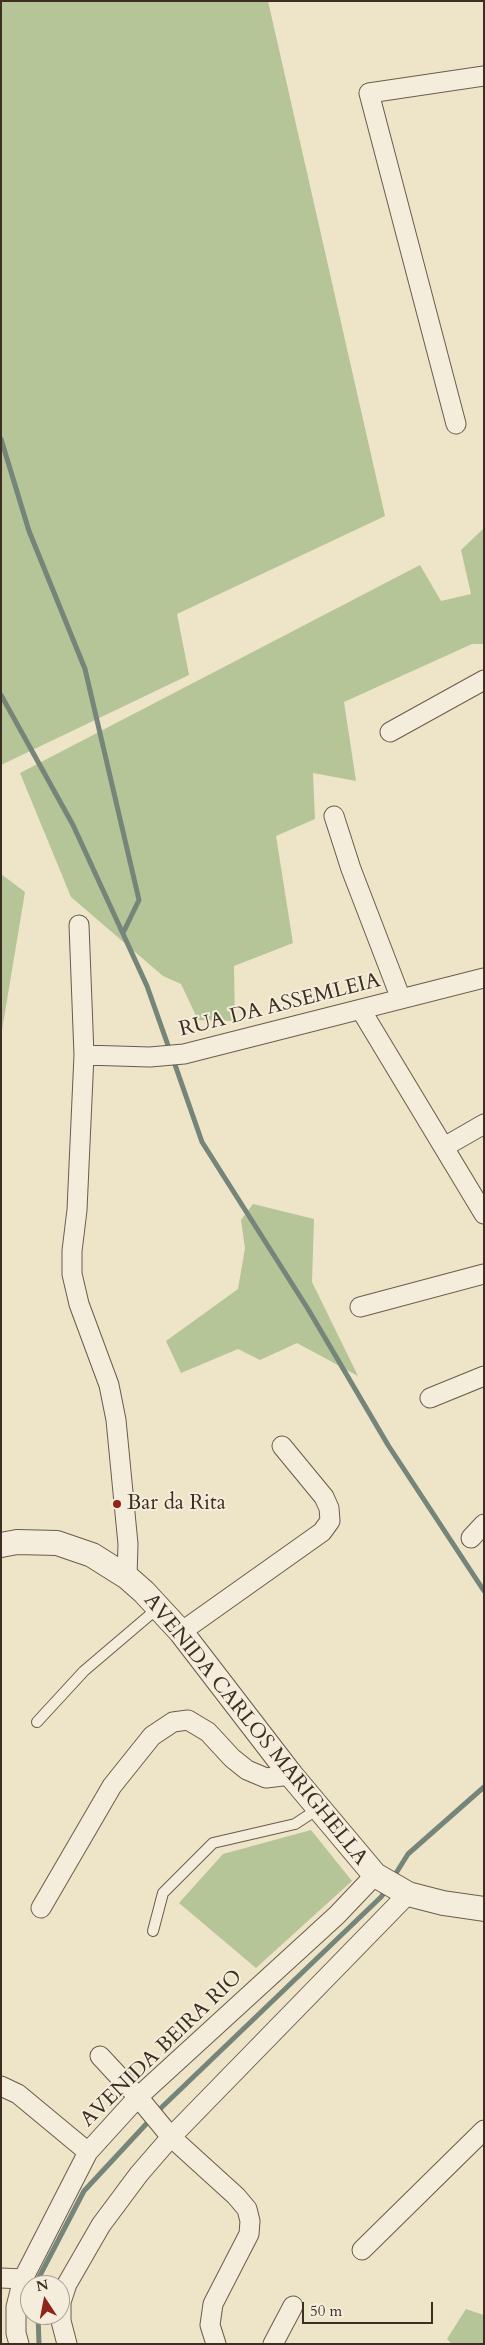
<!DOCTYPE html>
<html>
<head>
<meta charset="utf-8">
<style>
	body { margin:0 }
	#map { position:relative; width:485px; height:2345px; overflow:hidden; background:#eee4c7; font-family:Cardo,serif }
	canvas { display:block }
	.frame { position:absolute; inset:0; border:2px solid #3e2e21; pointer-events:none }
	.north { position:absolute; left:20px; top:2275px; width:50px; height:50px; box-sizing:border-box; background:#f4eddb; border:1px solid #aba191; border-radius:50%; rotate:349deg; font-size:14px; font-weight:700; line-height:20px; text-align:center; color:#3e2e21 }
	.north::after { content:''; display:block; margin:auto; width:18px; height:22px; background:#8f2418; clip-path:polygon(50% 0,100% 100%,50% 72%,0 100%) }
	.scale { position:absolute; left:302px; top:2302px; width:131px; height:22px; box-sizing:border-box; border:2px solid #3e2e21; border-top:0; padding-left:6px; font-size:15px; line-height:18px; white-space:nowrap; color:#3e2e21; -webkit-text-stroke:4px #f4eddb; paint-order:stroke }
</style>
</head>
<body>
<div id="map">
<canvas width="485" height="2345"></canvas>
<div class="frame"></div>
<div class="north">N</div>
<div class="scale">50 m</div>
</div>
<script>
const ctx = document.querySelector('canvas').getContext('2d');
ctx.lineJoin = 'round';
function fillPath(path, color) { ctx.fillStyle = color; ctx.fill(path, 'evenodd'); }
const toPath = rows => new Path2D(rows.map(r => 'M' + r).join(''));
function strokePath(path, color, width, dash) { ctx.strokeStyle = color; ctx.lineWidth = width; ctx.lineCap = dash ? 'butt' : 'round'; ctx.setLineDash(dash || []); ctx.stroke(path); }
function label(font, color, halo, rows, align = 'center') {
  ctx.font = font + ' Cardo,serif'; ctx.lineWidth = 4; ctx.setLineDash([]); ctx.textBaseline = 'middle'; ctx.strokeStyle = halo; ctx.fillStyle = color; for (const [text, x, y, turn = 0] of rows) {
    ctx.save(); ctx.translate(x, y); ctx.rotate((+turn || 0) * Math.PI / 180); ctx.textAlign = isNaN(turn) ? turn : align; if (halo) ctx.strokeText(text, 0, 0); ctx.fillText(text, 0, 0); ctx.restore();
  }
}
fillPath(toPath([
	[1,1,268,1,385,516,177,614,189,675,1,765],
	[483,529,484,644,472,644,344,702,356,781,313,773,315,819,276,836,293,943,234,966,235,1021,198,1020,181,984,163,976,71,897,20,773,420,565,441,601,471,594,461,550],
	[1,874,25,892,1,1036],
	[253,1204,314,1219,312,1282,358,1376,297,1343,260,1360,238,1349,181,1373,166,1341,238,1289,245,1248,241,1220],
	[311,1830,352,1881,256,1968,179,1903,223,1854],
	[466,2309,484,2315,484,2344,452,2344,447,2339]
]), '#b5c598');
strokePath(toPath([
	[1,439,29,531,85,669,139,900,123,933],
	[1,695,73,825,147,986,170,1051],
	[173,1059,202,1142,308,1309,388,1445,484,1591],
	[393,1878,408,1854,484,1787],
	[37,2285,37,2281,84,2191,162,2107,381,1897,386,1890],
	[38,2315,39,2344]
]), '#758579', 5);
const service = toPath([
	[37,1722,84,1671,158,1608],
	[153,1931,163,1893,213,1843,295,1824,318,1809]
]);
const minor = toPath([
	[456,424,369,93,484,76],
	[390,732,484,680],
	[334,816,351,869,401,999],
	[79,925,84,1055,77,1210,72,1251,72,1274,79,1304,109,1385,116,1420,128,1544,127,1577],
	[361,1010,484,1214],
	[84,1055,150,1057,184,1054,484,978],
	[444,1147,484,1124],
	[360,1307,484,1274],
	[430,1398,484,1376],
	[471,1538,484,1524],
	[181,1632,322,1532,330,1521,329,1508,324,1497,282,1446],
	[41,1908,112,1786,152,1736,173,1722,188,1720,208,1732,232,1758,247,1770,266,1778,291,1775],
	[100,2056,138,2097,171,2137,236,2196,247,2209,250,2221,249,2234,213,2304,210,2325,216,2344],
	[1,2086,18,2094,88,2152],
	[362,2250,484,2130],
	[1,2278,23,2279],
	[19,2344,16,2333,16,2307,23,2279,88,2152,138,2097,337,1915,375,1875],
	[67,2344,61,2321,61,2302,67,2284,101,2225,139,2174,171,2137,408,1894],
	[273,2344,293,2306]
]);
const tertiary = toPath([
	[1,1545,17,1542,57,1543,92,1555,127,1577,144,1592,181,1632,291,1775,375,1875,408,1894,443,1903,484,1909]
]);
strokePath(service, '#6a5c4a', 12);
strokePath(minor, '#6a5c4a', 21);
strokePath(tertiary, '#6a5c4a', 26);
strokePath(service, '#f4eddb', 10);
strokePath(minor, '#f4eddb', 19);
strokePath(tertiary, '#f4eddb', 24);
for (const [x, y, r, color] of [
	[117,1504,5,"#8f2418"]
]) { const dot = new Path2D(); dot.arc(x, y, r, 0, 2 * Math.PI); ctx.fillStyle = color; ctx.fill(dot); strokePath(dot, '#f4eddb', 2); }
label('21px', '#3e2e21', '#f4eddb', [
	["RUA DA ASSEMLEIA",280,1006,-14],
	["AVENIDA CARLOS MARIGHELLA",255,1730,51],
	["AVENIDA BEIRA RIO",162,2049,-44]
]);
label('21px', '#3e2e21', '#f4eddb', [
	["Bar da Rita",127,1504]
], 'left');
</script>
</body>
</html>
